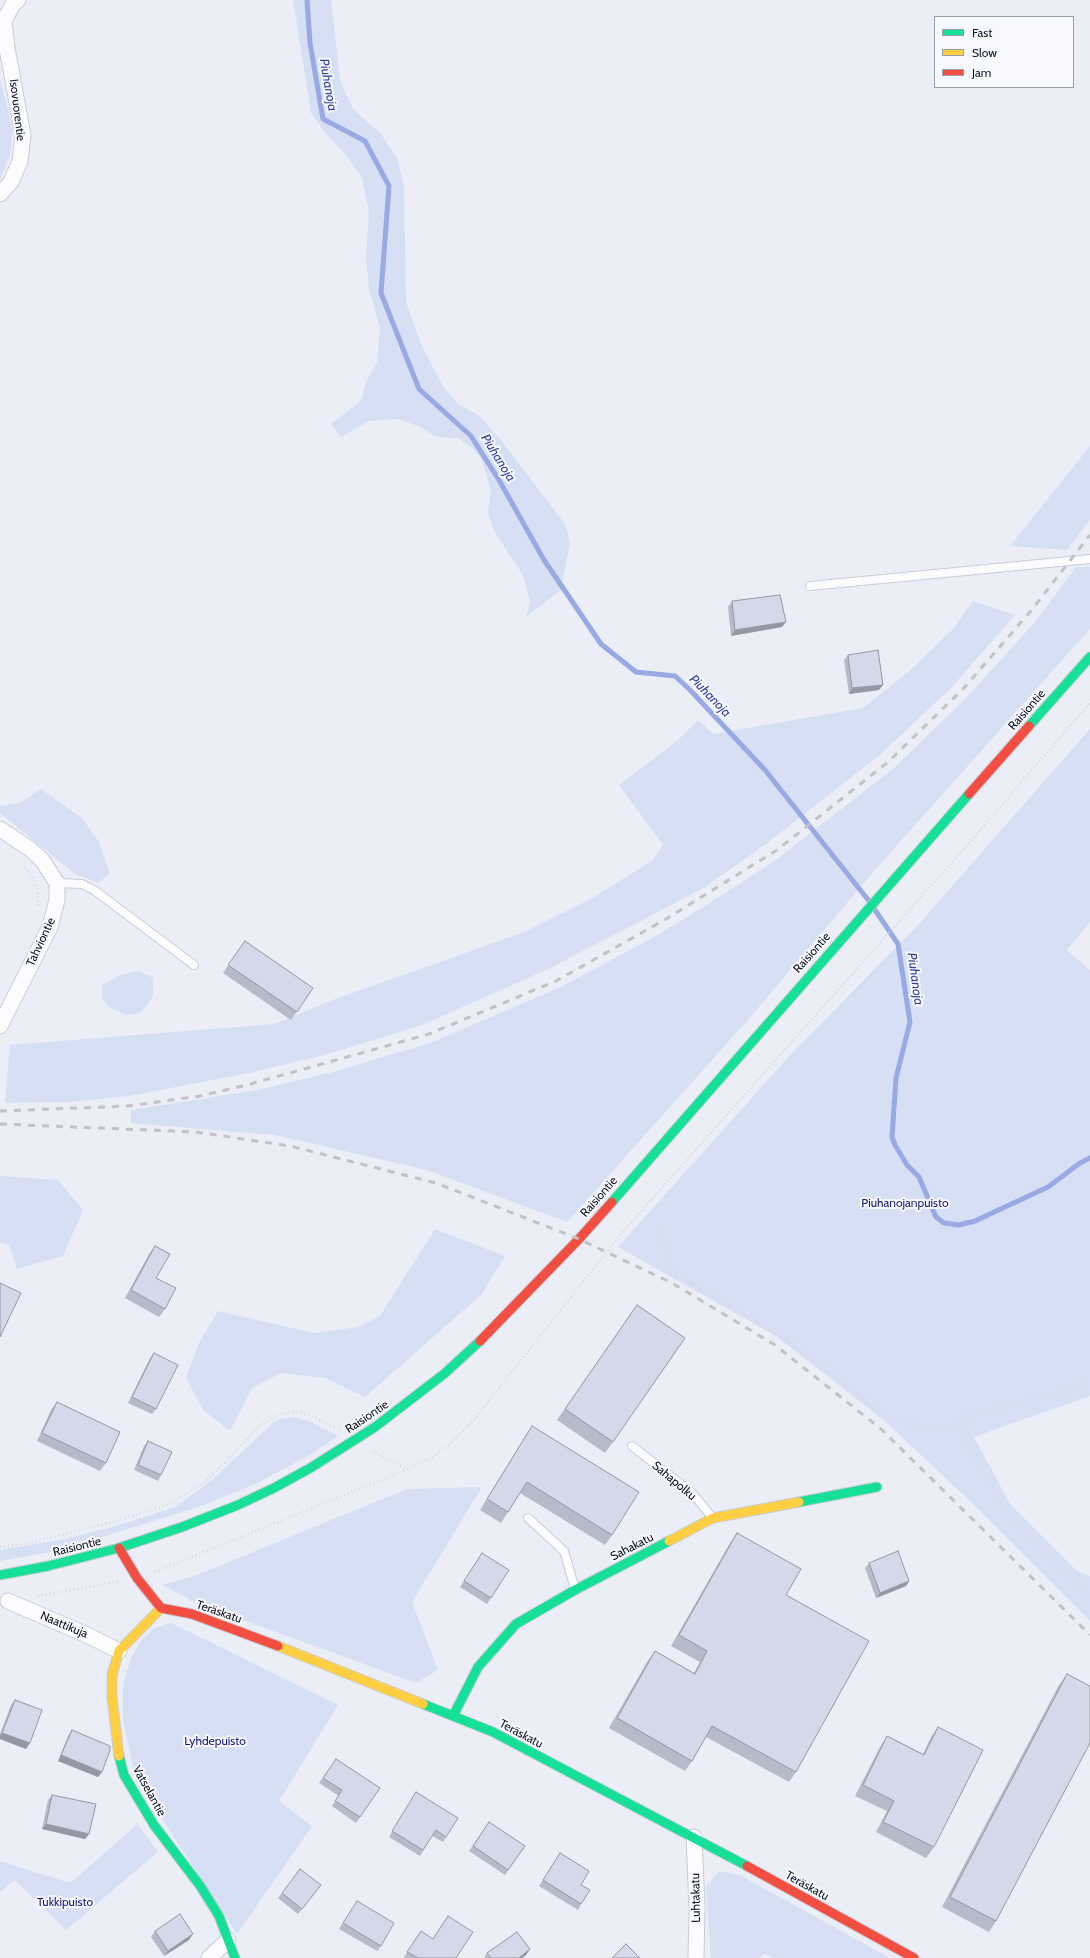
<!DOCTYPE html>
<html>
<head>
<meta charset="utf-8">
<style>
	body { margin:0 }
	#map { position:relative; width:1090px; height:1958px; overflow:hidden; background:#ebeef7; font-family:Cabin,sans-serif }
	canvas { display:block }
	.legend { position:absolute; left:934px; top:16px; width:140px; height:72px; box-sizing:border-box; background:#f7f9fe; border:1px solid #9b9ea4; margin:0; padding:5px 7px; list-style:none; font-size:12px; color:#12151e }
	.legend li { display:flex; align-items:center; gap:8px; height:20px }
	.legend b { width:20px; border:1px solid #9b9ea4 }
</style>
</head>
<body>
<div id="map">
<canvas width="1090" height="1958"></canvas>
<ul class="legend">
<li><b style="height:5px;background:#16e098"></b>Fast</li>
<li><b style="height:5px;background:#ffcf43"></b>Slow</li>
<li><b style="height:5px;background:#f24e42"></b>Jam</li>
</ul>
</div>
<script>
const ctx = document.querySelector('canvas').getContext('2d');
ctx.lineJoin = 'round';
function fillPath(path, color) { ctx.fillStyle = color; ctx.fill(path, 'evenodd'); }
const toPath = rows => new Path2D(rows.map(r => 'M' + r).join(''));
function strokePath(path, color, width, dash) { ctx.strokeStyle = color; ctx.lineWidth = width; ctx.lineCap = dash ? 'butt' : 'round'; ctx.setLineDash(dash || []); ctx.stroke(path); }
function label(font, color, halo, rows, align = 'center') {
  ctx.font = font + ' Cabin,sans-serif'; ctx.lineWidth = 4; ctx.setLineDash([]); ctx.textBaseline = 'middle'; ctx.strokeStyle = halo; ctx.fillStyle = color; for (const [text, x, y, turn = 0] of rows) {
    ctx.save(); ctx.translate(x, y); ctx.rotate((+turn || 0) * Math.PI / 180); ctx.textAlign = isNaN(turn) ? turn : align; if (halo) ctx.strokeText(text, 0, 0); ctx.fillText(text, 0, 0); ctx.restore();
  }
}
fillPath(toPath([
	[293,0,331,0,340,80,353,109,381,134,398,160,404,188,406,302,422,347,443,386,458,404,478,415,501,440,565,524,570,542,561,590,526,617,530,601,523,575,494,531,488,513,491,491,482,460,472,448,458,438,437,437,418,426,397,419,369,421,341,437,331,424,361,401,366,382,377,362,380,328,369,288,366,256,369,212,362,178,346,155,327,135,311,113],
	[0,79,13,129,10,155,0,180],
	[1090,446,1090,520,1067,550,1010,546],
	[1076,567,1090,567,1090,629,874,871,747,1021,567,1222,427,1170,275,1135,131,1123,131,1110,257,1090,333,1072,433,1042,561,987,654,937,713,901,777,859,894,768,967,697,1036,621],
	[973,601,1015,615,951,688,881,754,766,844,705,887,643,920,546,970,422,1025,328,1054,249,1073,129,1096,69,1102,5,1103,10,1045,275,1024,327,1002,522,933,591,899,653,860,663,845,619,785,677,741,698,720,713,734,863,708,907,673,953,629],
	[1090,729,1090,922,1067,950,1090,970,1090,1396,974,1437,1010,1504,1077,1571,1090,1576,1090,1621,975,1506,887,1423,776,1336,618,1247,792,1053,918,925],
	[41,789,82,818,99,842,110,873,98,883,75,874,0,813,0,806,20,803],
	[139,971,153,978,153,997,140,1013,126,1015,109,1007,102,998,102,985,123,974],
	[0,1176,58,1180,83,1210,63,1256,17,1269,9,1245,0,1242],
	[435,1229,505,1256,481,1295,365,1397,325,1378,281,1373,252,1388,230,1431,203,1410,186,1378,199,1343,218,1311,314,1333,358,1327,380,1316],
	[294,1417,311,1422,338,1436,308,1456,255,1484,204,1505,61,1550,0,1561,0,1550,60,1540,113,1527,175,1507,212,1480,273,1423,280,1419],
	[482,1487,412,1602,438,1670,416,1683,197,1603,162,1585,192,1577,407,1489],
	[171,1623,338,1705,279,1801,312,1826,237,1934,135,1777,123,1719,123,1684,131,1658,142,1639,155,1628],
	[138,1824,158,1852,66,1930,15,1880,0,1892,0,1861,70,1883],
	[719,1871,740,1875,890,1958,772,1958,765,1954,759,1958,711,1958,706,1887]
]), '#d7dff5');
strokePath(toPath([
	[307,0,310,43,323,119,365,141,389,186,381,293,419,389,471,436,499,480,544,560,601,644,636,672,675,676,690,690,765,770,869,901],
	[875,910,898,944,910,1022,896,1078,892,1137,895,1145,907,1165,919,1177,936,1217,944,1223,959,1225,975,1221,1048,1187,1080,1163,1090,1158]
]), '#99a9e3', 5);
const lane = toPath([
	[810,586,1090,559],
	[57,883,82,884,94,890,194,965],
	[632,1446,691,1492,713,1518],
	[528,1518,564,1551,575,1589]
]);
const street = toPath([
	[0,194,11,182,20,161,23,135,7,48,4,21,13,4,18,0],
	[0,829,30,849,42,860,57,883,57,900,50,927,0,1026],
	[8,1601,87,1635,119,1651],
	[694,1837,697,1907,696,1958],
	[209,1958,228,1940]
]);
const fast = toPath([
	[1029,726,1090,657],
	[612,1202,969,794],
	[799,1502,877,1487],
	[0,1575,48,1566,119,1548,182,1527,238,1505,274,1488,312,1467,375,1427,444,1374,480,1341],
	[423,1704,493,1732,747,1866],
	[453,1716,478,1667,516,1624,575,1590,669,1541],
	[119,1756,124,1775,154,1825,201,1887,219,1916,235,1958]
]);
const slow = toPath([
	[669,1541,713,1518,799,1502],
	[278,1646,423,1704],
	[119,1756,112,1697,112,1675,119,1651,161,1608]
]);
const jam = toPath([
	[969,794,1029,726],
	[480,1341,579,1239,612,1202],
	[119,1548,137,1578,161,1608,192,1614,278,1646],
	[747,1866,914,1958]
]);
strokePath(lane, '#c9ccd5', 10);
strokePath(street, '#c9ccd5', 17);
strokePath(fast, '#c9ccd5', 11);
strokePath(slow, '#c9ccd5', 11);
strokePath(jam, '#c9ccd5', 11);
strokePath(toPath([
	[25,868,33,878,38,891,38,906],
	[659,1225,672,1269,684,1279,785,1339,887,1417,930,1429,946,1427,958,1424,969,1416,1059,1393,1090,1382],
	[958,1424,1008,1513,1090,1597],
	[372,1451,407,1469],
	[0,1547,25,1544,116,1521,171,1504,207,1480,231,1457,256,1429,271,1418,284,1413,296,1411,314,1417,335,1428],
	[155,1572,408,1469,434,1456,452,1442,473,1421,620,1235,975,836,1090,703],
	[38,1596,118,1581]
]), '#d7d9dc', 2.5, [1, 3]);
strokePath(lane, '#fcfcfe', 8);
strokePath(street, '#fcfcfe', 15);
strokePath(fast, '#16e098', 9);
strokePath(slow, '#ffcf43', 9);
strokePath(jam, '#f24e42', 9);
strokePath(toPath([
	[0,1111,128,1106,200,1096,247,1085,429,1034,556,981,666,919,777,850,888,762,963,689,1030,612,1090,535],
	[0,1124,196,1132,290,1146,436,1183,579,1239,672,1283,775,1345,881,1429,1090,1635]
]), '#c1c3c5', 3, [7, 7]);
fillPath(toPath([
	[732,601,782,627,731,636,728,607],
	[848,655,879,690,849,694,844,660],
	[245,941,313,988,291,1020,223,973],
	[155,1246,156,1278,165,1309,159,1317,125,1298,149,1254],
	[637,1305,685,1338,605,1453,557,1420],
	[154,1353,156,1409,152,1414,128,1403,150,1358],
	[57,1402,106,1463,100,1471,37,1441,51,1410],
	[532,1426,612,1535,605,1545,520,1493,501,1523,480,1510,525,1437],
	[148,1441,161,1475,158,1481,134,1470,144,1446],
	[737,1533,786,1595,796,1772,789,1782,706,1737,692,1761,685,1771,609,1728,647,1662,655,1651,694,1673,700,1662,671,1646,730,1543],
	[479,1558,491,1598,487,1604,460,1587],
	[869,1563,909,1581,906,1586,876,1598,865,1568],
	[1067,1674,996,1921,989,1932,942,1907,1059,1685],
	[15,1700,26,1749,0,1739,0,1734,11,1705],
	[938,1727,934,1847,926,1858,876,1832,887,1811,855,1796,880,1747,887,1736,923,1754,931,1737],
	[72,1730,102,1772,98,1777,58,1761,68,1736],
	[336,1759,380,1788,356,1823,332,1806,339,1796,319,1783],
	[416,1792,446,1837,443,1842,432,1836,420,1856,389,1837],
	[52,1795,89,1834,85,1839,42,1829,48,1800],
	[489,1822,525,1846,505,1875,469,1851],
	[560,1853,581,1904,578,1910,539,1886],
	[321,1885,298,1914,278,1898,282,1893],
	[357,1901,381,1946,377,1951,339,1929],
	[155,1931,189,1940,164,1956,151,1937],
	[421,1931,456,1958,405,1958,404,1957],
	[530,1949,526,1955,522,1958,484,1958,487,1953]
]), '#b5bbc8');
fillPath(toPath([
	[786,622,782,627,731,636,735,630],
	[883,685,879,690,849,694,852,688],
	[909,1581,906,1586,876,1598,880,1593],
	[2,1733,30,1743,26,1749,0,1739,0,1736],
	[61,1755,102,1772,98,1777,58,1761],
	[46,1824,89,1834,85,1839,42,1829],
	[193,1934,189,1940,164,1956,168,1951],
	[530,1949,526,1955,522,1958,519,1958]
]), '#9498a3');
const building = toPath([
	[780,595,786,622,735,630,732,601,780,595],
	[878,650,883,685,852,688,848,655,878,650],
	[245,941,313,988,297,1012,228,965,245,941],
	[155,1246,170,1254,156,1278,176,1288,165,1309,131,1290,155,1246],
	[0,1283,21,1293,0,1337,0,1283],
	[637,1305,685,1338,613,1442,565,1409,637,1305],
	[154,1353,178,1365,156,1409,132,1397,154,1353],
	[57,1402,120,1432,106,1463,42,1433,57,1402],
	[532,1426,639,1492,612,1535,527,1482,508,1512,487,1499,532,1426],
	[148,1441,172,1452,161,1475,138,1465,148,1441],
	[737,1533,801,1569,786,1595,869,1641,796,1772,712,1726,692,1761,617,1718,655,1651,695,1674,707,1651,679,1635,737,1533],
	[898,1551,909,1581,880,1593,869,1563,898,1551],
	[482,1553,509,1570,491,1598,464,1581,482,1553],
	[1067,1674,1090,1686,1090,1743,996,1921,950,1897,1067,1674],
	[15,1700,42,1710,30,1743,2,1733,15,1700],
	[938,1727,983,1750,934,1847,883,1822,894,1801,863,1785,887,1736,924,1755,938,1727],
	[72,1730,110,1746,110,1750,102,1772,61,1755,72,1730],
	[336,1759,380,1788,360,1817,335,1801,342,1790,323,1778,336,1759],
	[416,1792,458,1818,446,1837,436,1830,423,1850,392,1831,416,1792],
	[52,1795,96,1804,89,1834,46,1824,52,1795],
	[489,1822,525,1846,508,1870,473,1846,489,1822],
	[560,1853,589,1871,581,1885,590,1890,581,1904,543,1880,560,1853],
	[300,1869,321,1885,302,1909,282,1893,300,1869],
	[357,1901,394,1923,381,1946,343,1923,357,1901],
	[180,1914,193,1934,168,1951,155,1931,180,1914],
	[448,1916,473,1932,456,1958,418,1958,407,1952,421,1931,433,1939,448,1916],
	[517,1932,530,1949,519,1958,491,1958,487,1953,517,1932],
	[626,1944,640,1958,612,1958,626,1944]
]);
fillPath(building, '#d3d9e9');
strokePath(building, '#9498a3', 1);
label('12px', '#12151e', '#f7f9fe', [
	["Isovuorentie",17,110,83],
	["Raisiontie",1027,710,-49],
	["Tahviontie",41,942,-65],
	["Raisiontie",812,953,-49],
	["Raisiontie",599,1197,-49],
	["Raisiontie",367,1417,-34],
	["Sahapolku",674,1481,40],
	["Raisiontie",77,1547,-14],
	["Sahakatu",632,1547,-27],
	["Teräskatu",219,1612,19],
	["Naattikuja",64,1625,23],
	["Teräskatu",521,1734,28],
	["Vatselantie",149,1791,61],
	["Teräskatu",807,1886,29],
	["Luhtakatu",696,1898,-91]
]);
label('12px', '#181a77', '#f7f9fe', [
	["Piuhanojanpuisto",905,1203],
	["Lyhdepuisto",215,1741],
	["Tukkipuisto",65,1902]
]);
label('italic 13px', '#32419f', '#f7f9fe', [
	["Piuhanoja",328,85,80],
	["Piuhanoja",498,458,58],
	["Piuhanoja",710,696,46],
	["Piuhanoja",915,979,82]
]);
</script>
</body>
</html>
